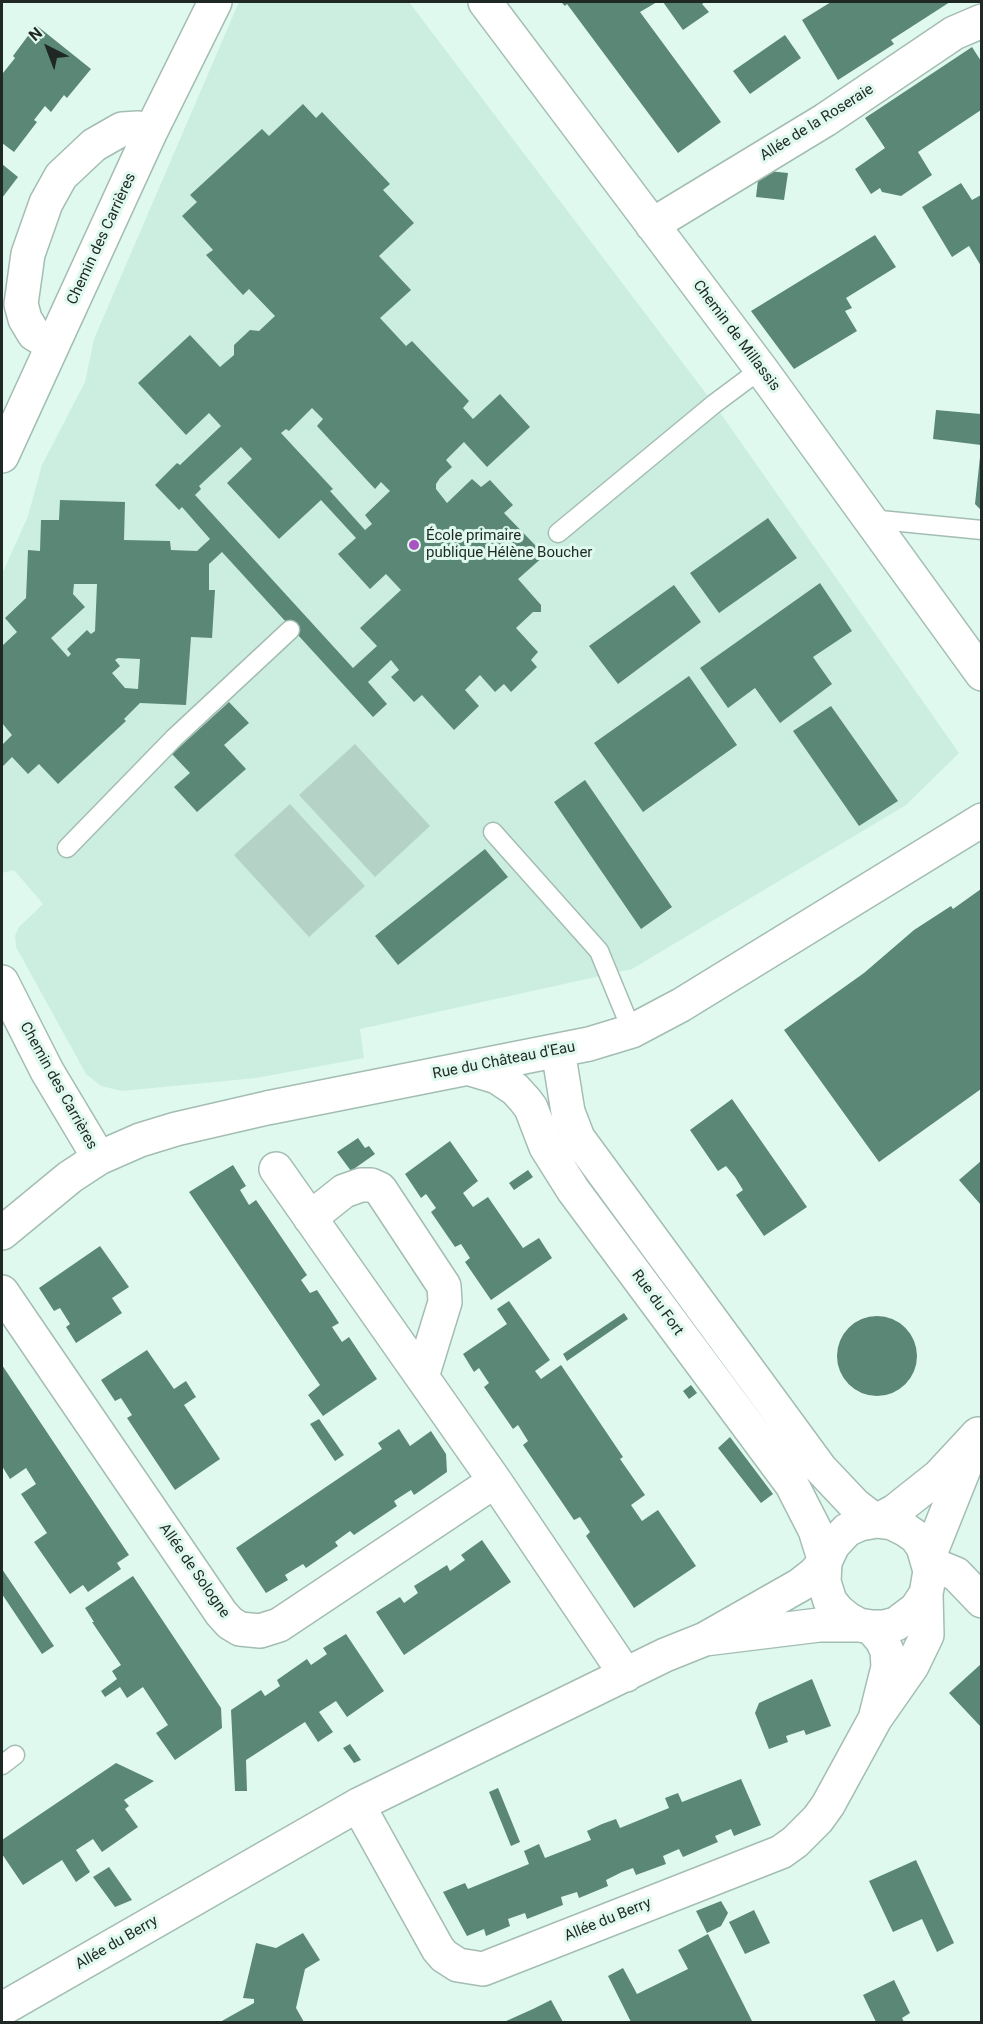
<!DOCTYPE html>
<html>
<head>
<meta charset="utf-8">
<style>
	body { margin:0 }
	#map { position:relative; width:983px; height:2024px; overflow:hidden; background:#dff9ee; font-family:Roboto,sans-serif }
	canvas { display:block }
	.frame { position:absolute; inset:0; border:3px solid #1f2824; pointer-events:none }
	.north { position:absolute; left:18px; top:18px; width:60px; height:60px; -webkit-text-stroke:4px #dff9ee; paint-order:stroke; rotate:318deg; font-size:16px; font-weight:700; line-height:24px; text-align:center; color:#1f2824 }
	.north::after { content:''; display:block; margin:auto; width:21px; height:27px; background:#1f2824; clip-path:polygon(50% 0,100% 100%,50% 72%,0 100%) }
</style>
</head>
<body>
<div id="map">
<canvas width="983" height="2024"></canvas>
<div class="frame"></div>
<div class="north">N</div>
</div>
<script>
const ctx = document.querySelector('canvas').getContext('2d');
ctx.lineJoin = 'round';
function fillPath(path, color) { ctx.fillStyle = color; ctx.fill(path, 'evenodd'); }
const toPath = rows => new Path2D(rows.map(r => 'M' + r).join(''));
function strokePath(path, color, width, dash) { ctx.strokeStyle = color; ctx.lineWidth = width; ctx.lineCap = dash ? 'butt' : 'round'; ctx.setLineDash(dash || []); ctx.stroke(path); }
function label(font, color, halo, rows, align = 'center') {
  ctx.font = font + ' Roboto,sans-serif'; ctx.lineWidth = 6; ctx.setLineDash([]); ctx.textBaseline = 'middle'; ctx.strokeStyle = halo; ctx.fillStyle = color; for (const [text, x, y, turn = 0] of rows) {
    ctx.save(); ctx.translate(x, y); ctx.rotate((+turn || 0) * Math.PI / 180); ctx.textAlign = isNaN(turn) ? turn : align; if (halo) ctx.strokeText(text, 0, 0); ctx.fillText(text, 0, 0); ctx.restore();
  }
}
fillPath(toPath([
	[239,2,409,2,714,404,959,753,906,805,632,969,360,1029,364,1058,256,1078,122,1091,101,1086,86,1074,16,947,15,936,19,927,43,904,14,870,2,873,2,574,28,516,42,465,85,382,94,339]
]), '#cceee0');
fillPath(toPath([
	[355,744,430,826,375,877,299,795],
	[290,804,365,886,309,937,234,855]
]), '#b4d2c5');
fillPath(toPath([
	[561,2,657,2,640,12,721,122,678,153,567,4,565,6],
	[663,2,705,2,702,4,709,12,683,30],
	[831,2,950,2,891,40,894,44,838,80,802,20],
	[36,25,91,69,67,98,64,95,51,112,45,106,34,120,37,122,14,152,2,143,2,71,3,73,15,58,13,56],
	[785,35,801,58,750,94,733,71],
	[972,47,981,61,981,110,918,152,932,175,901,196,882,192,880,188,871,194,855,169,885,148,865,118],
	[303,104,316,118,322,112,390,184,383,190,414,223,379,256,411,290,380,318,406,346,412,341,469,401,463,408,473,419,500,394,530,427,487,467,464,442,446,460,452,467,440,478,436,484,436,489,447,503,472,479,481,487,490,480,513,505,504,513,535,545,545,545,544,556,518,579,541,605,541,612,533,612,516,628,538,652,531,660,537,667,511,692,504,684,495,692,480,675,465,690,479,706,454,730,422,695,414,702,391,677,399,670,391,660,368,682,387,704,373,717,222,552,209,564,209,590,215,590,212,638,191,637,186,705,140,703,124,719,126,721,58,784,39,764,28,774,12,757,2,767,2,745,12,735,2,723,2,646,17,632,5,618,26,598,28,550,40,551,41,520,59,520,60,500,125,502,124,540,170,541,171,550,197,551,210,539,182,507,179,510,155,485,177,463,180,465,221,426,209,413,186,435,138,383,190,335,220,367,234,355,234,345,250,330,259,331,275,316,249,289,243,295,206,255,213,250,182,216,197,202,190,195,262,129,269,136],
	[312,408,323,419,317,426,375,489,381,482,390,491,365,515,372,524,365,530,330,491,333,489,281,433,286,429,289,431],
	[241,447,252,459,227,483,279,539,321,500,356,538,338,554,370,589,386,574,401,590,360,628,377,646,353,668,195,495,201,489,199,486],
	[74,584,97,584,95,631,91,634,87,630,67,649,71,654,68,657,51,638,85,607,73,594],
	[118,658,140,659,138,689,125,688,112,673,120,666,115,660],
	[2,164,18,177,2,198],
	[768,171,788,173,784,200,756,197,758,180],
	[961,183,972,200,981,195,981,266,969,246,952,257,922,207],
	[875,235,896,267,846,298,852,308,845,311,857,331,794,369,751,311],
	[936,410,981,414,981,445,933,439],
	[980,457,981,457,981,510,975,504],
	[768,518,797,558,719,613,690,573],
	[820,583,852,631,813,657,832,684,780,723,755,688,728,708,700,668],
	[674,585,701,622,618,684,589,646],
	[689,676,737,745,643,812,594,743],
	[229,702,249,723,224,745,246,769,197,812,174,787,190,773,172,754],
	[831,706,898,801,859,826,793,731],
	[585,780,672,907,641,929,554,802],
	[485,849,508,877,398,965,375,936],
	[981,889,981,1089,879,1162,784,1030,864,973,914,930,951,906,953,909],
	[732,1099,807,1207,764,1236,736,1195,743,1190,735,1177,726,1166,718,1171,690,1130],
	[358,1138,365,1148,369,1146,375,1154,351,1171,337,1152],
	[450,1141,478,1181,463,1193,473,1207,488,1197,523,1248,539,1238,552,1258,491,1300,465,1262,470,1258,461,1244,455,1247,431,1212,436,1208,426,1194,421,1198,405,1174],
	[981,1161,981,1205,959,1180],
	[233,1165,246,1186,240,1190,249,1205,256,1200,307,1275,301,1280,310,1293,317,1290,339,1323,332,1327,342,1342,349,1337,377,1379,323,1416,308,1395,320,1385,189,1192],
	[528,1170,533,1177,514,1190,509,1183],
	[100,1246,129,1287,112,1298,122,1313,76,1343,66,1327,70,1324,60,1308,54,1311,39,1288],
	[509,1301,550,1360,535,1371,541,1379,561,1365,623,1457,620,1459,645,1495,631,1505,642,1521,658,1510,696,1566,634,1608,586,1536,590,1532,580,1517,574,1520,523,1445,528,1441,518,1425,513,1429,484,1387,489,1383,479,1368,474,1372,463,1354,507,1324,497,1309],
	[624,1313,628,1319,567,1361,563,1354],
	'837 1356a40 40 0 1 1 80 0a40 40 0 1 1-80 0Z',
	[147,1350,174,1389,186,1381,196,1397,184,1405,220,1459,175,1490,127,1418,132,1415,121,1398,115,1401,101,1380],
	[2,1365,129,1555,117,1563,121,1569,88,1592,83,1585,70,1594,34,1542,47,1533,21,1494,36,1484,26,1468,10,1479,2,1466],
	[691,1385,697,1393,689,1399,683,1391],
	[319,1419,344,1455,335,1461,310,1424],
	[399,1429,410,1446,431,1431,446,1454,447,1472,417,1493,414,1495,411,1490,394,1501,397,1506,354,1535,350,1531,335,1542,338,1546,306,1568,303,1564,285,1575,288,1580,266,1593,236,1548,382,1449,378,1443],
	[730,1437,773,1494,761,1503,718,1448],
	[482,1540,511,1582,404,1655,376,1612,400,1597,404,1603,418,1593,414,1586,447,1565,450,1571,465,1560,461,1555],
	[2,1569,54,1646,42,1654,2,1594],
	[133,1576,221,1708,222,1728,175,1760,156,1733,168,1725,143,1687,127,1698,120,1687,105,1697,101,1691,117,1679,112,1671,121,1665,92,1622,94,1622,85,1608],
	[346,1634,384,1691,347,1717,336,1701,319,1712,333,1732,318,1742,305,1722,246,1760,247,1791,235,1791,231,1710,261,1690,265,1696,280,1686,277,1680,307,1659,311,1665,327,1654,323,1648],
	[981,1664,981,1727,949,1693],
	[812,1679,831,1726,806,1735,804,1730,786,1736,788,1742,769,1749,755,1713,759,1703],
	[350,1744,361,1760,354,1763,343,1748],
	[116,1763,154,1781,124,1800,129,1806,125,1809,138,1827,102,1852,93,1839,76,1850,90,1872,76,1882,62,1860,23,1885,2,1854,2,1840],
	[741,1779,761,1825,734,1836,731,1829,715,1836,718,1842,683,1857,679,1849,663,1856,666,1864,636,1875,633,1868,622,1872,606,1880,608,1886,579,1898,577,1892,561,1897,563,1905,527,1919,525,1913,508,1919,510,1926,486,1936,484,1929,467,1936,443,1892,465,1883,468,1889,529,1864,524,1851,539,1844,545,1858,591,1840,587,1831,602,1824,616,1819,620,1828,669,1808,665,1798,678,1793,682,1802],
	[498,1788,520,1842,511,1846,489,1792],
	[916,1860,954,1943,937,1952,922,1919,893,1932,869,1881],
	[109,1867,132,1900,115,1907,93,1877],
	[721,1901,728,1913,721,1926,707,1933,696,1911],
	[754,1910,770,1943,745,1954,729,1922],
	[303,1933,320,1960,305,1969,296,2008,304,2022,220,2022,254,2003,254,1999,243,1998,256,1943,276,1948],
	[708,1934,752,2021,749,2022,631,2022,608,1976,623,1968,637,1994,688,1969,678,1950],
	[894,1980,910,2013,902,2018,904,2022,876,2022,863,1995],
	[551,2000,563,2022,504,2022,533,2009]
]), '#5b8776');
const service = toPath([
	[870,519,982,530],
	[558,533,714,404,761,369],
	[493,832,599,951,632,1031],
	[67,848,174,738,290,630],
	[2,1765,15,1755]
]);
const minor = toPath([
	[485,2,761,369,982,674],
	[652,225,825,120,954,33,982,21],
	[53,345,34,334,25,319,21,304,28,254,46,203,61,176,94,145,122,129,138,128,150,133],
	[2,456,150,133,215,2],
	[2,982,47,1071,99,1158],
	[558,1050,568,1112,578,1138,820,1468,855,1505,876,1521,895,1511,939,1476,978,1434,928,1559,939,1567,956,1574,982,1601],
	[467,1068,497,1077,515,1089,525,1100,531,1108,546,1147,573,1190,792,1485,815,1530,825,1562,814,1574,800,1585,705,1639,819,1625,859,1625],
	[276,1169,495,1481,626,1675],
	[310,1218,344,1191,361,1185,371,1185,380,1189,444,1286,445,1302,422,1377],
	[2,1233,70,1177,99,1158,140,1140,176,1129,267,1108,589,1044,632,1031,681,1005,982,820],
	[2,1292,221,1613,230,1623,240,1629,260,1631,279,1625,495,1481],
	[871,1627,882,1640,887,1651,888,1667,875,1719,912,1666,927,1635,926,1594,930,1571,923,1547,916,1537,906,1530,892,1523,876,1521,860,1524,847,1530,833,1545,825,1562,824,1582,830,1601,838,1611,848,1619,859,1625,871,1627,884,1627,896,1624,916,1609,926,1594],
	[358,1805,438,1949,444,1956,458,1965,483,1969,781,1852,795,1842,818,1819,828,1805,875,1719],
	[2,2009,358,1805,665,1655,705,1639]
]);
strokePath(service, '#a4bdb2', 21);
strokePath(minor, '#a4bdb2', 36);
strokePath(service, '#fff', 18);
strokePath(minor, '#fff', 33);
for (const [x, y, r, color] of [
	[414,545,6,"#a954c2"]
]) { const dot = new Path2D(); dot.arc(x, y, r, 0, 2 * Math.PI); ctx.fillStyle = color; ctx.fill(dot); strokePath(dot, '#dff9ee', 2); }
label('15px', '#1f2824', '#dff9ee', [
	["Allée de la Roseraie",817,123,-32],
	["Chemin des Carrières",102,239,-65],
	["Chemin de Millassis",736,336,53],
	["Rue du Château d'Eau",504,1061,-11],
	["Chemin des Carrières",58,1086,61],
	["Rue du Fort",657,1303,54],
	["Allée de Sologne",194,1571,55],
	["Allée du Berry",608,1920,-22],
	["Allée du Berry",117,1943,-30]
]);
label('15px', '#1f2824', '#dff9ee', [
	["École primaire",426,536],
	["publique Hélène Boucher",426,553]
], 'left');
</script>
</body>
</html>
